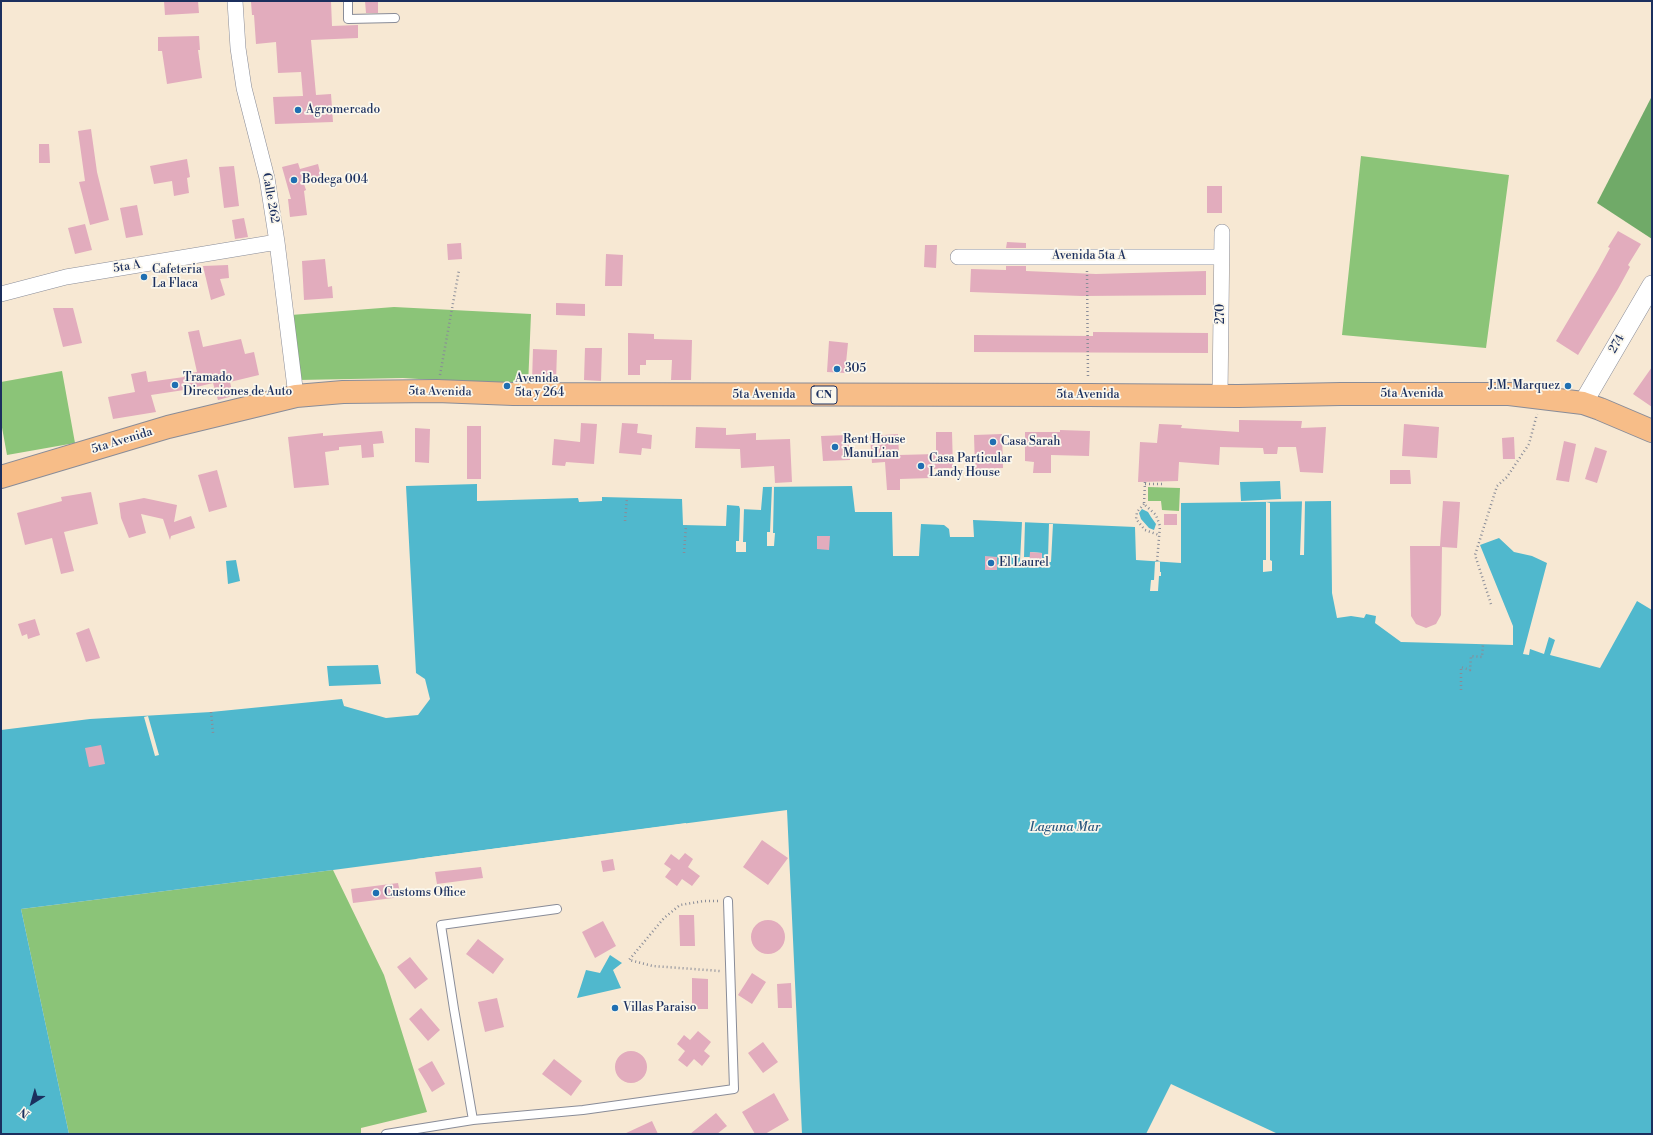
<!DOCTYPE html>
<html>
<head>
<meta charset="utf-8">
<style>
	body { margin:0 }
	#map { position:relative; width:1653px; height:1135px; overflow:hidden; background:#f7e8d3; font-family:"Libre Bodoni",serif }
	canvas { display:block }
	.frame { position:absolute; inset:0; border:2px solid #1b2f5e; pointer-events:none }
	.north { position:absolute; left:12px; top:1083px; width:40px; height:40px; -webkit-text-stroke:3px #fbf7ec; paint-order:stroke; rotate:217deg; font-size:11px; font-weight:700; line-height:16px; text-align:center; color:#1b2f5e }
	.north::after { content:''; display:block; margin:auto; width:14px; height:18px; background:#1b2f5e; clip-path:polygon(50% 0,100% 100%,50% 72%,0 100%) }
</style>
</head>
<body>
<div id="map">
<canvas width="1653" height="1135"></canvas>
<div class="frame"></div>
<div class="north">N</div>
</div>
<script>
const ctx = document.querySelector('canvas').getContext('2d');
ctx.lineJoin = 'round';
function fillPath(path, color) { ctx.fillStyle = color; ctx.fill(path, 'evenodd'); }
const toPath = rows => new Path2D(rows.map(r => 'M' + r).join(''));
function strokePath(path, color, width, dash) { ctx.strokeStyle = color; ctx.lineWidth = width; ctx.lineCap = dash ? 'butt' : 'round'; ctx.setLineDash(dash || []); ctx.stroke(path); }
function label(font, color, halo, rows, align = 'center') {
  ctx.font = font + ' "Libre Bodoni",serif'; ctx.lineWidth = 3.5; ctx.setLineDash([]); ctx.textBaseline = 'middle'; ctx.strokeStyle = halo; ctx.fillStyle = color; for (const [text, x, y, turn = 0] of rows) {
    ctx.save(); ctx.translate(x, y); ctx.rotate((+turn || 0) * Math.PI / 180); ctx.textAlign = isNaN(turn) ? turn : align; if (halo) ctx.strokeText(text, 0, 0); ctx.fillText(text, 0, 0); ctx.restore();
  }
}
fillPath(toPath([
	[1361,156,1509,175,1486,348,1342,335],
	[394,307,531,314,528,386,403,378,298,380,291,315],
	[62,371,75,443,7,455,1,422,1,382],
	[1148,487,1180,488,1179,511,1162,510,1161,501,1148,501],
	[333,870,384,975,427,1112,361,1128,361,1134,69,1134,21,909]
]), '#8bc478');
fillPath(toPath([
	[1652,96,1652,239,1597,203]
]), '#70aa68');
fillPath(toPath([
	[1280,481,1281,499,1241,501,1240,482],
	[477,484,477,501,578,498,579,502,602,501,602,497,682,499,683,525,726,526,727,505,739,506,740,509,761,510,763,487,852,486,855,512,892,512,893,556,919,556,921,524,944,525,949,529,950,537,974,537,973,520,1135,527,1136,560,1181,563,1181,503,1331,501,1332,593,1337,618,1351,616,1364,618,1366,614,1376,616,1375,623,1401,642,1513,645,1513,626,1480,545,1499,538,1514,552,1532,556,1547,563,1523,654,1529,655,1530,649,1544,654,1549,637,1555,640,1550,655,1600,668,1637,601,1652,610,1652,1134,1278,1134,1171,1084,1146,1134,802,1134,787,810,333,870,21,909,69,1134,1,1134,1,730,90,719,211,712,342,699,344,706,386,718,418,715,430,699,425,679,416,673,406,486],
	[1142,509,1148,512,1151,517,1156,524,1154,530,1149,528,1141,519,1139,513],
	[236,560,240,581,228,584,226,561],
	[378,665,381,684,329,686,327,666],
	[610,955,622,963,613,970,621,988,577,998,586,970,600,973]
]), '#50b8cd');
fillPath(toPath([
	[772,486,774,487,773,533,775,533,774,546,767,546,767,532,770,532],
	[1302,501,1305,501,1304,555,1300,555],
	[1266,502,1270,503,1270,560,1272,561,1272,571,1263,572,1263,560,1266,560],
	[740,509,744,509,743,542,746,542,746,552,736,552,736,541,739,541],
	[1022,522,1025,522,1024,557,1030,557,1030,552,1042,553,1042,558,1048,558,1049,524,1053,524,1051,562,1042,562,1041,567,1029,566,1029,561,1020,561],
	[1155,562,1160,562,1160,572,1161,572,1161,576,1159,576,1158,591,1150,591,1151,580,1154,580],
	[148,716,159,755,155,756,144,717],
	[686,823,686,825,417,861,416,859]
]), '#f7e8d3');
fillPath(toPath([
	[164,1,198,1,199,13,165,15],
	[267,1,331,1,332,26,358,25,358,38,311,40,316,95,331,94,333,122,275,124,273,97,303,96,301,72,278,73,276,42,256,44,254,15,252,15,251,2],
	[365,1,378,1,378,13,366,13],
	[199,36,200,50,198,50,202,78,167,84,162,51,158,51,158,37],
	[91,129,97,172,109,220,90,225,79,182,85,181,78,131],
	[39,144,49,144,50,163,39,163],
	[187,159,190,177,187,178,189,193,174,196,172,181,154,184,150,166],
	[298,163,300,169,318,164,321,176,303,181,306,190,304,191,307,215,290,217,288,199,291,199,282,167],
	[234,166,239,206,224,208,219,167],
	[1207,186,1222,186,1222,213,1207,213],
	[137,205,143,235,126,238,120,208],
	[244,218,248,237,235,239,232,220],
	[85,224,92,250,75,254,68,228],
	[1618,231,1641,244,1628,265,1630,267,1618,289,1578,355,1556,341,1598,270,1610,248,1608,247],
	[1007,242,1026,243,1026,248,1006,248],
	[461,243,462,259,448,260,447,244],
	[925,245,937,245,936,268,924,267],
	[606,254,623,255,622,286,605,286],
	[325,259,328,287,332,286,333,298,304,300,302,261],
	[228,265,229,278,220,279,225,295,211,300,203,266],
	[1006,266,1026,266,1026,271,1096,274,1206,271,1206,295,1082,296,970,292,971,269,1006,270],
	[556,303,585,304,585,316,556,315],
	[53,308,73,308,82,343,63,347],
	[199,330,203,347,241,339,245,354,254,352,259,375,230,382,233,396,218,400,213,383,184,390,151,395,156,412,113,419,108,397,135,392,131,374,146,371,148,382,184,377,184,374,197,372,188,332],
	[1093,332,1208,333,1208,353,974,352,974,335,1093,336],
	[628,333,654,334,654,339,692,340,691,380,671,380,672,360,646,360,646,365,640,365,640,375,628,375],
	[829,341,848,343,845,373,827,372],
	[585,348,602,348,601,381,584,380],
	[533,349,557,350,556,382,532,382],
	[1652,367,1652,407,1633,394],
	[1239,420,1302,421,1301,428,1326,427,1323,473,1300,472,1296,447,1278,447,1277,454,1264,454,1263,448,1220,447,1219,465,1179,462,1178,481,1138,482,1140,442,1157,443,1159,424,1182,425,1181,428,1239,432],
	[581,423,597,424,594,464,566,462,565,466,552,465,554,439,580,442],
	[622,423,638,424,637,433,652,435,651,449,642,448,641,455,619,453],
	[1404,424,1439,427,1437,458,1402,456],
	[467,426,481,426,481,479,467,479],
	[696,427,726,428,726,435,756,433,756,440,790,439,792,482,775,483,774,466,741,468,740,449,695,448],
	[415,428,430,429,429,463,415,462],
	[1060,430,1090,431,1089,456,1051,455,1051,473,1033,473,1034,462,1025,461,1025,432,1060,432],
	[382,431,384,443,373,444,374,457,362,458,361,445,339,447,339,450,325,452,329,485,294,488,288,437,323,433,323,436],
	[936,432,952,432,953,468,930,469,931,478,900,479,900,490,887,490,885,462,872,463,870,436,898,434,899,455,936,454],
	[1002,434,1003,468,975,469,974,435],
	[848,435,850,460,823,461,821,436],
	[1514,437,1515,459,1503,459,1502,438],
	[1564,441,1576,444,1569,482,1556,480],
	[1595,447,1607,451,1597,483,1585,479],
	[217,470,227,507,209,512,198,475],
	[1390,470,1410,470,1411,484,1390,484],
	[91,492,98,524,64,532,74,571,61,574,52,538,25,545,17,513,62,501,61,497],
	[144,498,177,505,174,522,191,516,195,528,171,536,170,540,163,519,141,514,146,533,129,538,121,518,119,503],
	[1443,501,1460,502,1457,548,1442,547,1441,615,1436,624,1426,628,1416,624,1411,616,1410,546,1440,546],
	[1164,514,1177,514,1177,525,1164,525],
	[817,536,830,536,829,550,817,549],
	[1030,552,1042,553,1041,567,1029,566],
	[985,556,997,557,997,570,985,570],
	[35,619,40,635,28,639,27,634,22,636,18,624],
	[89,628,100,658,86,662,76,633],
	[101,745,105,764,89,767,85,748],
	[762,840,788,858,768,885,743,867],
	[685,853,693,859,688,867,700,876,692,886,682,879,677,886,665,877,671,869,664,864,671,854,679,860],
	[613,859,615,870,603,872,601,861],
	[481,867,483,878,437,884,435,872],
	[398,883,401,897,353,903,351,889],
	[679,915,694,915,695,946,680,946],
	'751 937a17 17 0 1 1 34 0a17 17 0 1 1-34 0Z',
	[603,921,616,946,595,958,582,932],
	[478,939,504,959,493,974,466,954],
	[410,957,428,979,415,989,397,967],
	[752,973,766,982,752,1004,738,995],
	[692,978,708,979,708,1009,692,1009],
	[791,983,792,1008,778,1008,777,984],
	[497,998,504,1027,485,1032,478,1002],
	[421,1008,440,1030,428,1041,409,1019],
	[698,1031,711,1042,704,1051,710,1056,702,1066,694,1059,687,1067,678,1060,685,1051,677,1044,684,1035,690,1040],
	[763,1042,778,1062,763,1073,748,1053],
	'615 1067a16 16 0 1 1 32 0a16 16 0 1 1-32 0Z',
	[554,1059,582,1081,571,1096,542,1074],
	[432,1061,445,1084,432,1092,418,1069],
	[774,1093,789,1120,765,1134,755,1134,742,1112],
	[716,1113,727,1126,717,1134,690,1134],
	[652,1121,658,1134,624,1134]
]), '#e2acbd');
const service = toPath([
	[348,1,348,19,395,18],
	[473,1120,454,1009,441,925,557,909],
	[386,1134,473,1120,583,1110,734,1089,728,901]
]);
const minor = toPath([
	[235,1,238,48,244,88,267,178,277,242,296,396],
	[958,257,1221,257],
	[1,294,66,277,277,242],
	[1220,396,1222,232]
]);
const tertiary = toPath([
	[1583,403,1652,285]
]);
const trunk = toPath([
	[1,477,168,427,296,396,343,392,437,391,513,394,1088,395,1238,396,1341,394,1509,394,1583,403,1600,409,1652,431]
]);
strokePath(service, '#898c98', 10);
strokePath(minor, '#898c98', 16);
strokePath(tertiary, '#898c98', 20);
strokePath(trunk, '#898c98', 24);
strokePath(toPath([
	[1087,271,1088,378],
	[440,375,459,270],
	[1145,482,1144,504,1156,515,1160,526,1157,562],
	[1145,484,1165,484],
	[1144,504,1137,512,1136,519,1145,530,1159,535],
	[625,521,627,498],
	[684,553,686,525],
	[1491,604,1475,555,1497,486,1507,477,1529,444,1537,414],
	[1461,690,1461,667,1470,670,1471,656,1482,657,1483,644],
	[211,712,213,733],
	[718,901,704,901,680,905,664,918,629,960,653,966,720,971]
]), '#898c98', 2.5, [1, 3]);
strokePath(service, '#fff', 8);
strokePath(minor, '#fff', 15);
strokePath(tertiary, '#fff', 19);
strokePath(trunk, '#f7bd88', 22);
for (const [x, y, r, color] of [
	[298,110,4,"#1f6fb2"],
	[294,180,4,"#1f6fb2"],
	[144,277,4,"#1f6fb2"],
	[837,369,4,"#1f6fb2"],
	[175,385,4,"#1f6fb2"],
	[507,386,4,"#1f6fb2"],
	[1568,386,4,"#1f6fb2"],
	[993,442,4,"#1f6fb2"],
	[835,447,4,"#1f6fb2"],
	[921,466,4,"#1f6fb2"],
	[991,563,4,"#1f6fb2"],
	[376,893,4,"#1f6fb2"],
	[615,1008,4,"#1f6fb2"]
]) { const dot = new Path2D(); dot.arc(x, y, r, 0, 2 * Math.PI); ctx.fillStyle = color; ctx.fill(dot); strokePath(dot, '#fbf7ec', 1.5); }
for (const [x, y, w] of [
	[824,395,26]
]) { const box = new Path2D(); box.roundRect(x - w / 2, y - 9, w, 18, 3); ctx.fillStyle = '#fbf7ec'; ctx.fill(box); strokePath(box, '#1b2f5e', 1); }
label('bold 11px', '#1b2f5e', null, [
	["CN",824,395]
]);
label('12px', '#1b2f5e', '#fbf7ec', [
	["Agromercado",306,110],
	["Bodega 004",302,180],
	["Cafeteria",152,270],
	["La Flaca",152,284],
	["305",845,369],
	["Tramado",183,378],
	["Direcciones de Auto",183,392],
	["Avenida",515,379],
	["5ta y 264",515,393],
	["J.M. Marquez",1560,386,"right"],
	["Rent House",843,440],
	["ManuLian",843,454],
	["Casa Sarah",1001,442],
	["Casa Particular",929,459],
	["Landy House",929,473],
	["El Laurel",999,563],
	["Customs Office",384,893],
	["Villas Paraiso",623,1008]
], 'left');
label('12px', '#1b2f5e', '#fbf7ec', [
	["Calle 262",270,198,80],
	["Avenida 5ta A",1089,256],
	["5ta A",127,267,-9],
	["270",1221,314,-90],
	["274",1617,344,-60],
	["5ta Avenida",440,392,1],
	["5ta Avenida",1412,394],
	["5ta Avenida",764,395],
	["5ta Avenida",1088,395],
	["5ta Avenida",122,441,-17]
]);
label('italic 13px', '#2b587f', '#fbf7ec', [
	["Laguna Mar",1065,828]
]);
</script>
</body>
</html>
